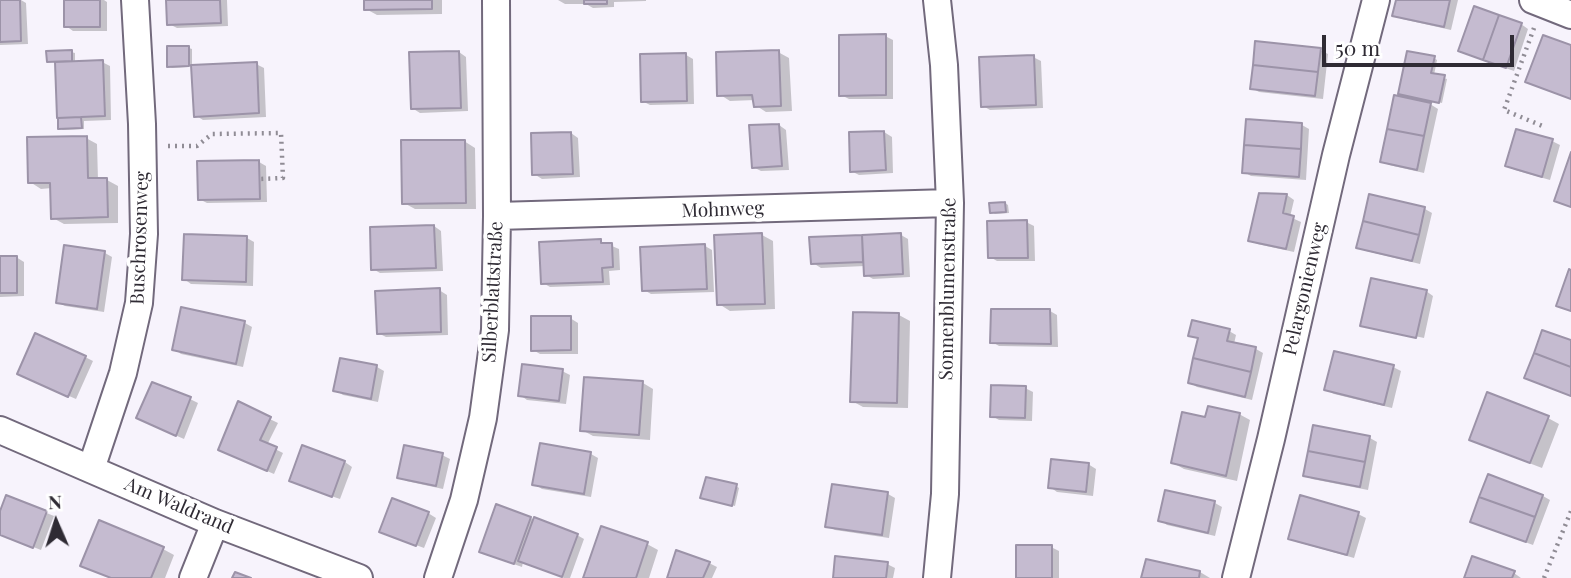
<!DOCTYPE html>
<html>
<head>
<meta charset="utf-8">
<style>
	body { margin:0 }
	#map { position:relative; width:1571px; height:578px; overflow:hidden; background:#f7f3fc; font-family:"Playfair Display",serif }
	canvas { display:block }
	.north { position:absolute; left:21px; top:487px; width:70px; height:70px; -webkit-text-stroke:5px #fff; paint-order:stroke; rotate:357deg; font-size:19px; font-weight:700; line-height:28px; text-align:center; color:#2f2b34 }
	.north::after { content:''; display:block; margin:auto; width:24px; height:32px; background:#2f2b34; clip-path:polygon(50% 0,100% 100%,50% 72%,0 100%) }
	.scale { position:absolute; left:1322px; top:35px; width:192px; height:32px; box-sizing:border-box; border:4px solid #2f2b34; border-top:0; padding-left:9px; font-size:21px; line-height:24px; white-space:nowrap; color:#2f2b34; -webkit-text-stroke:5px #fff; paint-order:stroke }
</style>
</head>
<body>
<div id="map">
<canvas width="1571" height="578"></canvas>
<div class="north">N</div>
<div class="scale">50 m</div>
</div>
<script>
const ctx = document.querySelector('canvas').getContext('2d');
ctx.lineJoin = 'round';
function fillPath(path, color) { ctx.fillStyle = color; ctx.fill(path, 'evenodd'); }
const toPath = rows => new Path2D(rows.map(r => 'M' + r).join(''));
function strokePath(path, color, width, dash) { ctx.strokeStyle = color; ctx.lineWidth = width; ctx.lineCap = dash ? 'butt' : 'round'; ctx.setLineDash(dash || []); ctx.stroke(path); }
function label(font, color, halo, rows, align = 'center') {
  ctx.font = font + ' "Playfair Display",serif'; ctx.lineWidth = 7; ctx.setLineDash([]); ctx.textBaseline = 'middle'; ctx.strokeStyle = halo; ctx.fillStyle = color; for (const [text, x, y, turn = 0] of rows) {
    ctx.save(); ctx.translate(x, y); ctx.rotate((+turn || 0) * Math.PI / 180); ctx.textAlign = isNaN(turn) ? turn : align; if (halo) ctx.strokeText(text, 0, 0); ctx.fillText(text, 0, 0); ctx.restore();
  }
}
fillPath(toPath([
	[0,0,21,0,26,3,28,44,0,45],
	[65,0,104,0,107,2,107,31,73,31,66,26],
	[168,0,227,0,228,26,177,28,169,24],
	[366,0,442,0,442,14,377,15,366,9],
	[558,0,646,0,646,1,614,2,614,7,593,8,586,4,565,4],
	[1398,0,1458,0,1451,30,1402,19,1394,15],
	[1521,24,1528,29,1514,71,1468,55],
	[885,36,893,40,893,99,849,99,841,95],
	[189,48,192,49,192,66,183,61,181,64,188,67,172,68,169,66],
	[1320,50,1328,54,1323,99,1259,92,1252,88],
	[71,52,75,53,75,63,102,62,110,66,111,120,84,121,84,129,63,130,60,128,57,63,48,61],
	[459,52,466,57,468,111,420,113,412,108],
	[778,52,789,58,792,111,766,112,755,105,755,100,730,101,719,94],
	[686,55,693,59,694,104,650,105,642,101],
	[1033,57,1041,61,1043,108,990,110,983,106],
	[1434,58,1437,60,1434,75,1447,79,1442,103,1400,93],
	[256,64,264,68,266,117,203,120,195,115],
	[1430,104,1438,109,1424,173,1389,165,1382,161],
	[779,125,786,130,789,170,761,171,753,167],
	[1302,125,1309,129,1306,180,1251,176,1244,172],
	[884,132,892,137,893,173,859,175,851,171],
	[571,133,578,138,580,177,542,179,534,174],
	[86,138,97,144,98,180,107,180,118,186,118,223,64,224,53,218,52,188,41,189,30,182],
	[464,141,475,148,476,209,415,209,404,203],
	[1552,141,1560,145,1550,180,1515,170,1507,166],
	[259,162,266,166,267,202,207,203,199,199],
	[1287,195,1294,200,1290,217,1301,222,1294,252,1257,244,1250,240],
	[1005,203,1008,205,1009,213,995,214,992,212],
	[1425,209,1432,213,1420,264,1366,251,1358,247],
	[1026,222,1034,226,1035,261,997,261,990,257],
	[434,226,441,231,443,271,380,273,373,269],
	[762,235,773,241,775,309,730,311,719,304],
	[901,235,908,239,910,277,873,279,866,275,865,266,821,268,813,263,811,239],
	[247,238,254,242,253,286,191,284,184,279],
	[600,241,619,249,620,270,609,271,610,285,550,287,543,283],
	[705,246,712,250,714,292,651,294,644,290],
	[105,253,112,257,104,312,65,306,57,302],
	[16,257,24,262,24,296,0,297,0,258],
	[439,290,447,295,448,335,386,337,378,333],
	[1426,291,1433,296,1424,338,1368,326,1368,328,1362,325],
	[1050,311,1057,315,1058,347,999,346,992,342],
	[899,315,910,321,908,408,863,407,852,401],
	[570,318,578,323,578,354,540,354,533,350],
	[245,323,252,327,243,367,181,354,174,349],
	[1229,331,1236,335,1234,344,1256,349,1263,353,1252,400,1197,387,1190,383,1198,339,1190,335],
	[85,357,93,361,76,399,27,378],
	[341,360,377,367,384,371,378,402,343,395,335,390],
	[1393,367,1401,371,1392,408,1334,394,1326,390],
	[562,371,570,375,566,404,527,400,520,395],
	[643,383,653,389,650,440,593,436,582,430],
	[1025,388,1033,392,1032,421,999,420,992,416],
	[190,399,198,403,184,439,145,422],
	[239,404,278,423,267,445,283,453,274,474,227,454],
	[1239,414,1250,420,1237,481,1184,469,1173,463,1207,419],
	[1548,418,1559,424,1542,468,1482,445,1471,439],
	[1314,427,1370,438,1377,442,1368,490,1312,479,1305,475],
	[541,445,591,454,598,458,591,497,542,489,534,484],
	[303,447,345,462,352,467,340,499,299,485,291,480],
	[442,455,450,459,443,489,406,481,399,477],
	[1088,464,1096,469,1093,496,1057,492,1050,487],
	[1489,476,1543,496,1550,500,1533,545,1479,525],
	[736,486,739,488,735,506,706,499],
	[888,494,895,498,889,538,835,530,827,526],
	[7,497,54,516,41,550,0,534,0,516],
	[1215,503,1222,507,1215,536,1167,525,1160,520],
	[428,513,436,518,424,548,389,535],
	[1358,514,1366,518,1354,558,1297,542,1290,538],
	[530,518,577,535,584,539,570,578,564,578,523,562,522,567,488,555,481,551],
	[647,544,658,550,649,578,585,578],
	[1051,547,1059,551,1059,578,1017,578],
	[163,549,174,555,165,578,110,578,82,565],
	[709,563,717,567,712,578,669,578],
	[887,564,895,568,893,578,834,578],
	[1200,572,1210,578,1143,578],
	[1514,573,1521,578,1466,578]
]), '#0003');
const building = toPath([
	[0,0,20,0,21,41,0,42,0,0],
	[64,0,100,0,100,27,64,27,64,0],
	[166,0,220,0,221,23,167,25,166,0],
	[364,0,432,0,432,9,364,10,364,0],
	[584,0,607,0,607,4,584,4,584,0],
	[1396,0,1450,0,1444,27,1392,16,1396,0],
	[1474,6,1499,15,1483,60,1458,51,1474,6],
	[1499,15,1522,23,1506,68,1483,60,1499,15],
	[886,34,886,95,839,96,839,35,886,34],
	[1543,35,1571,45,1571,99,1525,82,1543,35],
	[1255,41,1321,48,1318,72,1253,65,1255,41],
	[167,46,189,46,189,66,167,67,167,46],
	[72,50,72,61,47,62,46,51,72,50],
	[779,50,781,106,754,107,752,95,717,96,716,52,779,50],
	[459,51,461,108,411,109,409,52,459,51],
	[1407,51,1435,56,1431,73,1445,75,1439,103,1398,94,1407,51],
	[686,53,687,101,641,102,640,54,686,53],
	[1034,55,1036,105,981,107,979,57,1034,55],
	[103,60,105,116,57,118,55,62,103,60],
	[257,62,259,113,194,117,191,65,257,62],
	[1253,65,1318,72,1315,96,1250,89,1253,65],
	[1394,95,1431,103,1424,136,1387,129,1394,95],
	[81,117,82,128,58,129,58,118,81,117],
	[1246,119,1302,123,1301,149,1244,145,1246,119],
	[779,124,782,166,752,168,749,125,779,124],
	[1387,129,1424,136,1417,170,1380,162,1387,129],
	[1516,129,1553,139,1542,177,1505,166,1516,129],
	[884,131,886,170,850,172,849,132,884,131],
	[571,132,573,174,532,175,531,133,571,132],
	[87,136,88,178,107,178,108,217,51,219,50,183,28,183,27,137,87,136],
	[401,140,465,140,466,203,402,204,401,140],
	[1244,145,1301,149,1299,177,1242,173,1244,145],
	[1571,152,1571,207,1554,201,1571,152],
	[259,160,260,199,198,200,197,161,259,160],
	[1259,193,1287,194,1283,213,1294,216,1286,249,1248,241,1259,193],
	[1369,194,1425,207,1419,235,1363,221,1369,194],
	[1005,202,1006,212,990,213,989,203,1005,202],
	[1027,220,1028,258,988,258,987,221,1027,220],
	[1363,221,1419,235,1412,261,1356,248,1363,221],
	[434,225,436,268,371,270,370,227,434,225],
	[762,233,765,304,717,305,714,235,762,233],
	[901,233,903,274,864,276,862,235,901,233],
	[184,234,247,236,246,282,182,280,184,234],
	[862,235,863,262,811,264,809,237,862,235],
	[601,239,601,243,612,243,613,267,602,268,603,282,541,284,539,242,601,239],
	[705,244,707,289,642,291,640,247,705,244],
	[64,245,105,251,97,309,56,303,64,245],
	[0,256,17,256,17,293,0,293,0,256],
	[1569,269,1571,270,1571,311,1556,306,1569,269],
	[1371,278,1427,290,1416,338,1360,326,1371,278],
	[440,288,441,332,377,334,375,291,440,288],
	[181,307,245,321,236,364,172,350,181,307],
	[991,309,1050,309,1051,344,990,343,991,309],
	[853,312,899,313,897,403,850,402,853,312],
	[531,316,571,316,571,350,531,351,531,316],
	[1192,320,1230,329,1227,341,1256,347,1251,372,1193,358,1198,338,1188,336,1192,320],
	[1542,330,1571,340,1571,367,1534,353,1542,330],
	[35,333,86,356,68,397,17,374,35,333],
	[1334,351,1394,365,1384,405,1324,390,1334,351],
	[1534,353,1571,367,1571,396,1524,378,1534,353],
	[340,358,377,365,371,399,333,391,340,358],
	[1193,358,1251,372,1245,397,1188,383,1193,358],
	[522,364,563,369,559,401,518,396,522,364],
	[584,377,643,381,639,435,580,431,584,377],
	[152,382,191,397,176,436,136,418,152,382],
	[991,385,1026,386,1025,418,990,417,991,385],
	[1487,392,1549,416,1530,463,1469,440,1487,392],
	[238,401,271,417,260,440,277,447,267,471,218,450,238,401],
	[1208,406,1240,413,1226,476,1171,463,1182,412,1205,417,1208,406],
	[1313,425,1370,436,1365,462,1308,451,1313,425],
	[540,443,591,452,584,494,532,485,540,443],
	[302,445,345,461,332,497,289,481,302,445],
	[404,445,443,453,436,486,397,478,404,445],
	[1308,451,1365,462,1360,487,1303,476,1308,451],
	[1051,459,1089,463,1086,492,1048,488,1051,459],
	[1488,474,1543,495,1535,517,1479,497,1488,474],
	[706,477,737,484,732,506,700,498,706,477],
	[832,484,888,492,882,535,825,527,832,484],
	[1165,490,1215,501,1208,533,1158,521,1165,490],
	[6,495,47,511,33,548,0,535,0,511,6,495],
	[1300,495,1359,512,1347,555,1288,539,1300,495],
	[1479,497,1535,517,1526,542,1470,522,1479,497],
	[392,498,429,512,416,546,379,532,392,498],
	[496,504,531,517,514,564,479,552,496,504],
	[534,517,578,534,562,577,518,561,534,517],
	[99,520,164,547,151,578,111,578,80,566,99,520],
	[601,526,648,542,636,578,583,578,601,526],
	[1016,545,1052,545,1052,578,1016,578,1016,545],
	[676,550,710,562,703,578,667,578,676,550],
	[835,556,888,562,886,578,833,578,835,556],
	[1472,556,1515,571,1512,578,1464,578,1472,556],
	[1146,559,1200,571,1199,578,1141,578,1146,559],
	[235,572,251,578,232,578,235,572]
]);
fillPath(building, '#c5bbd0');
strokePath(building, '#9c93a8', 2);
const minor = toPath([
	[937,0,944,65,950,203,945,494,937,578],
	[1533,0,1571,15],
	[497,216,950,203],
	[0,430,215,523,359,578],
	[91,469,123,373,139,303,144,234,142,124,135,0],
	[193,578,215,523],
	[438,578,464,500,483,418,495,330,497,216,496,0],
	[1236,578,1271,439,1336,155,1376,0]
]);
strokePath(minor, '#72697c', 30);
strokePath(toPath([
	[1534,28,1504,110,1545,127],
	[168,146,197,146,212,134,281,133,283,178,260,179],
	[1544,578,1571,511]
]), '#908c95', 4.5, [2, 5]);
strokePath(minor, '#fff', 26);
label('19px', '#2f2b34', '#fff', [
	["Mohnweg",723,210,-2],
	["Buschrosenweg",140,238,-88],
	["Sonnenblumenstraße",948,289,-89],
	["Pelargonienweg",1305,289,-77],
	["Silberblattstraße",493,292,-87],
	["Am Waldrand",179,506,23]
]);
</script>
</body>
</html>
